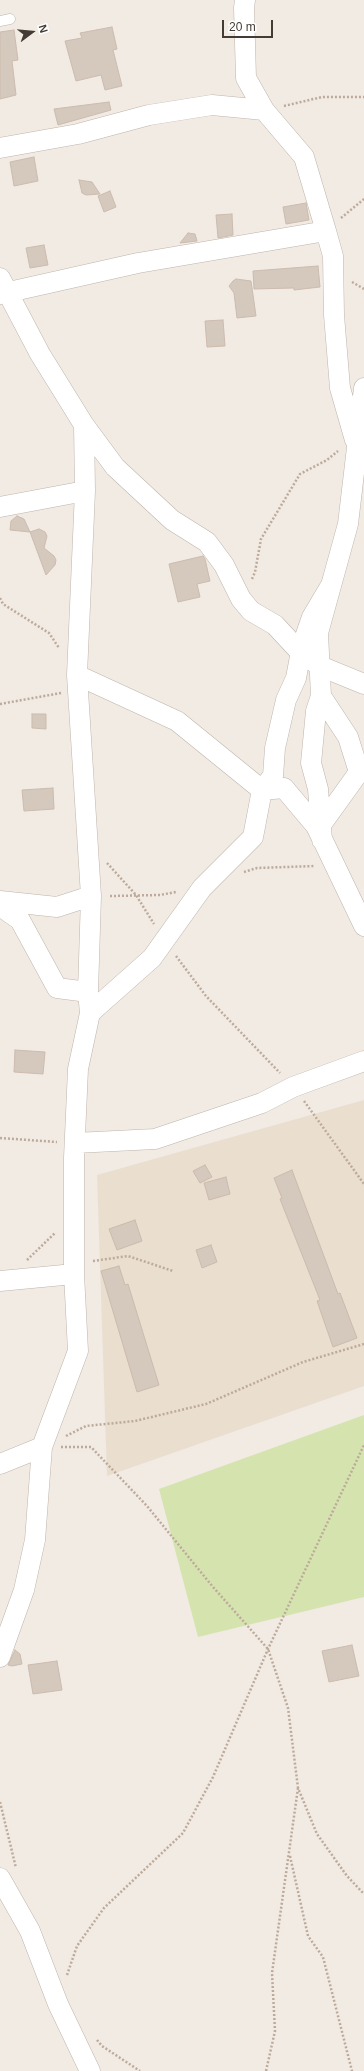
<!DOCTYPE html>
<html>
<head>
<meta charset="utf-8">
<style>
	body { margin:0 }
	#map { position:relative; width:364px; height:2071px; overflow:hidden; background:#f1ebe4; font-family:Arial,sans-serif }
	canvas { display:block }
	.north { position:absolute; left:12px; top:12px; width:40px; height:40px; -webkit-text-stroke:3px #fff; paint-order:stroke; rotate:74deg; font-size:11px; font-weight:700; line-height:16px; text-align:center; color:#433b35 }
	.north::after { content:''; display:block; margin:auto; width:14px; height:18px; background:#433b35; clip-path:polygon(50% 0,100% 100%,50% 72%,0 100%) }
	.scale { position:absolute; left:222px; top:20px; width:51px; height:18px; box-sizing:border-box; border:2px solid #433b35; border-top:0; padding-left:5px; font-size:12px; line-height:14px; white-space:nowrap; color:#433b35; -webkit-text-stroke:3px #fff; paint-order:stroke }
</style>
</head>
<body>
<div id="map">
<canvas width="364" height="2071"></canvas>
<div class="north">N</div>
<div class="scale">20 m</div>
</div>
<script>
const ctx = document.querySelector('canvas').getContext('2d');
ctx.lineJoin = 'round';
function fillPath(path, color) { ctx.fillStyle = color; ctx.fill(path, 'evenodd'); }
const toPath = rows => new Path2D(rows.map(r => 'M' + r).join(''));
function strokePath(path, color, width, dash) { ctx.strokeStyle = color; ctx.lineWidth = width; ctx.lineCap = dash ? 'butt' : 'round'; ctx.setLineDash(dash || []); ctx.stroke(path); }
fillPath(toPath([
	[364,1100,364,1386,107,1476,97,1175]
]), '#eadecf');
fillPath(toPath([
	[364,1415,364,1597,198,1637,159,1489]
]), '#d5e4af');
const building = toPath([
	[112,27,117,49,113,50,122,86,105,90,101,75,76,81,65,41,82,38,80,33,112,27],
	[14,30,18,60,12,61,16,95,0,99,0,32,14,30],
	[109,102,111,110,58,125,54,109,109,102],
	[34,157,38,181,14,186,10,162,34,157],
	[79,180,92,182,100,194,86,195,82,193,79,180],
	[110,191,116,207,104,212,98,196,110,191],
	[306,203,309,220,286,224,283,207,306,203],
	[232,214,233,235,218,238,216,215,232,214],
	[188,233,195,234,197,241,180,243,188,233],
	[44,245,48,265,30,268,26,248,44,245],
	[318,266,320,287,294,290,294,288,254,289,253,271,318,266],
	[236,279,251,281,256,316,237,318,234,293,229,286,233,281,236,279],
	[223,320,225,346,207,347,205,321,223,320],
	[17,516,24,519,30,532,10,530,11,521,17,516],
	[39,529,45,532,47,536,44,548,54,556,56,560,55,565,46,575,30,532,39,529],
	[203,556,205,559,210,581,197,584,200,597,178,602,169,564,203,556],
	[32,714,46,714,46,729,32,728,32,714],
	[53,788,54,809,24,811,22,790,53,788],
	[15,1050,45,1052,43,1074,14,1072,15,1050],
	[205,1165,212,1177,200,1183,193,1171,205,1165],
	[292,1170,338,1294,340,1293,357,1338,333,1347,317,1301,320,1300,280,1199,282,1198,274,1178,292,1170],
	[226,1177,230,1194,209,1200,204,1183,226,1177],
	[135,1220,142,1241,117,1250,109,1229,135,1220],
	[211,1245,217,1262,202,1268,196,1250,211,1245],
	[119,1266,125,1285,128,1284,159,1385,137,1392,101,1271,119,1266],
	[352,1645,359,1676,329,1682,322,1651,352,1645],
	[15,1650,20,1654,22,1664,12,1666,8,1665,15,1650],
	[57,1661,62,1690,33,1694,28,1665,57,1661]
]);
fillPath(building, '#d5c8bd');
strokePath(building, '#ccbbae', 1);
const service = toPath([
	[0,21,10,19]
]);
const minor = toPath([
	[0,148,78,134,149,115,212,105,264,110],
	[326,231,333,256,334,315,340,388,355,440],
	[0,278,40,354,84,425,85,491,77,675,91,896,88,992,90,1013,78,1069,74,1158,74,1274,78,1351,42,1447,35,1540,24,1590,0,1657],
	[0,294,138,263,326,231,304,157,264,110,246,78,244,8,245,0],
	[84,425,115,467,172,520,207,542,224,565,241,599,251,611,275,625,301,653,320,666,364,684],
	[0,507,85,491],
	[77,675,177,721,262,790,284,788,316,826,364,926],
	[321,696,348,737,359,772,321,825],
	[322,840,318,789,311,763,316,711,321,696,318,633,348,524,364,388],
	[0,901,57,907,91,896],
	[0,906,20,920,57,988,88,992],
	[90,1013,152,958,202,888,253,837,262,790,273,776,275,748,286,700,296,678,302,646,312,617,331,585],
	[75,1143,155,1139,262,1103,293,1087,364,1061],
	[0,1281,74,1274],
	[0,1464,42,1447],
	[0,1878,30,1931,58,2004,90,2071]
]);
strokePath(service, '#bfb4ab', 11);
strokePath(minor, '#bfb4ab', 21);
strokePath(toPath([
	[284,106,322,97,364,97],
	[341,218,364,199],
	[352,282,364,289],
	[252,579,255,572,261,539,300,474,327,460,338,451],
	[0,598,3,604,49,633,59,648],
	[0,704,61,693],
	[107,863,136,895,154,924],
	[244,872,257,868,315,866],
	[110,896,160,895,176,892],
	[176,956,206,996,280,1073],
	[304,1101,364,1184],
	[0,1138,57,1142],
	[27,1260,55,1233],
	[93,1261,128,1256,173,1271],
	[66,1436,86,1426,135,1421,206,1404,303,1362,364,1344],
	[61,1447,91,1447,147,1506,213,1587,268,1649,288,1708,298,1788,317,1834,347,1876,364,1894],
	[0,1802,16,1868],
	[290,1856,308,1936,323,1957,352,2071],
	[67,1975,77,1946,104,1908,183,1833,213,1777,268,1649,364,1445],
	[97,2040,102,2046,140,2071],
	[266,2071,275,2031,272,1973,298,1788]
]), '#bdaa9a', 2.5, [2, 2]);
strokePath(service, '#fff', 10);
strokePath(minor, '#fff', 20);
</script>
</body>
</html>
